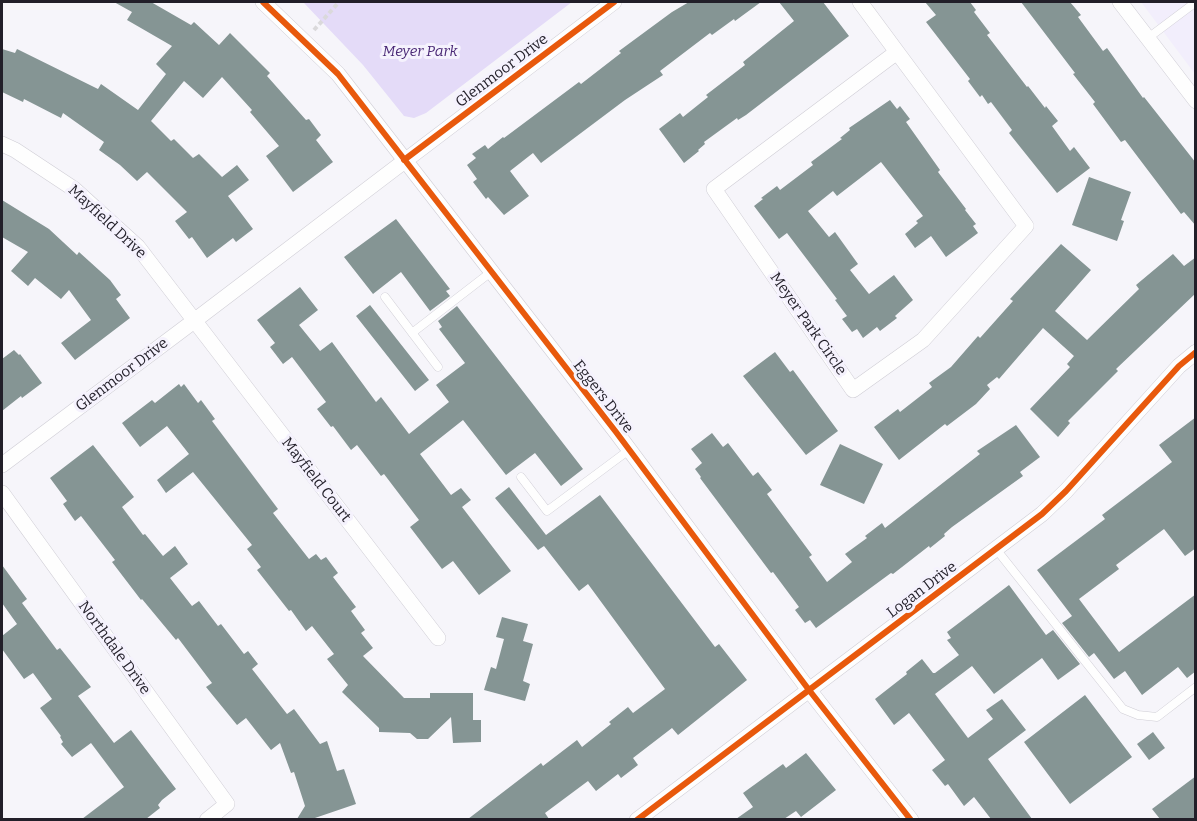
<!DOCTYPE html>
<html>
<head>
<meta charset="utf-8">
<style>
	body { margin:0 }
	#map { position:relative; width:1197px; height:821px; overflow:hidden; background:#f6f5fa; font-family:Bitter,serif }
	canvas { display:block }
	.frame { position:absolute; inset:0; border:3px solid #221f29; pointer-events:none }
</style>
</head>
<body>
<div id="map">
<canvas width="1197" height="821"></canvas>
<div class="frame"></div>
</div>
<script>
const ctx = document.querySelector('canvas').getContext('2d');
ctx.lineJoin = 'round';
function fillPath(path, color) { ctx.fillStyle = color; ctx.fill(path, 'evenodd'); }
const toPath = rows => new Path2D(rows.map(r => 'M' + r).join(''));
function strokePath(path, color, width, dash) { ctx.strokeStyle = color; ctx.lineWidth = width; ctx.lineCap = dash ? 'butt' : 'round'; ctx.setLineDash(dash || []); ctx.stroke(path); }
function label(font, color, halo, rows, align = 'center') {
  ctx.font = font + ' Bitter,serif'; ctx.lineWidth = 6; ctx.setLineDash([]); ctx.textBaseline = 'middle'; ctx.strokeStyle = halo; ctx.fillStyle = color; for (const [text, x, y, turn = 0] of rows) {
    ctx.save(); ctx.translate(x, y); ctx.rotate((+turn || 0) * Math.PI / 180); ctx.textAlign = isNaN(turn) ? turn : align; if (halo) ctx.strokeText(text, 0, 0); ctx.fillText(text, 0, 0); ctx.restore();
  }
}
fillPath(toPath([
	[1141,2,1195,2,1195,74]
]), '#f2eefc');
fillPath(toPath([
	[306,2,572,2,426,113,414,118,404,116,363,65,304,3]
]), '#e4dbf8');
fillPath(toPath([
	[114,2,151,2,191,25,194,22,219,45,230,33,270,73,267,76,306,120,309,119,321,135,316,140,333,162,293,192,266,156,279,146,250,112,252,110,222,77,203,98,184,81,151,121,171,141,174,139,193,158,199,154,222,177,237,165,249,180,228,196,253,229,236,242,233,238,207,258,192,237,189,239,175,221,187,212,147,172,137,181,120,165,99,150,104,142,63,113,61,118,24,99,23,102,2,92,2,49,15,53,17,49,98,89,101,84,138,110,166,74,156,64,172,46,127,20,132,12],
	[689,2,761,2,735,21,734,19,712,35,710,33,660,71,663,75,625,100,541,163,533,153,510,171,529,196,504,215,488,197,486,199,473,182,477,179,467,165,476,158,472,154,485,145,488,149,503,137,504,138,579,82,581,84,621,53,619,51,672,12],
	[779,2,823,2,849,36,746,115,738,120,737,118,704,142,705,144,698,150,699,151,684,163,659,129,680,113,683,117,708,97,706,95,745,65,743,62,794,21],
	[925,2,970,2,976,10,974,12,990,33,987,35,1027,87,1028,86,1045,108,1046,106,1058,121,1052,126,1070,151,1074,147,1090,168,1057,193,1009,133,1012,130,991,102,988,104,982,95,980,97,968,81,970,79,926,22,936,15],
	[1021,2,1070,2,1081,15,1078,17,1103,51,1107,48,1143,98,1144,97,1196,163,1196,226,1184,212,1181,214,1125,140,1121,142,1093,104,1095,102,1073,74,1075,73],
	[890,100,897,109,900,106,910,119,906,122,940,170,938,172,966,209,965,210,976,224,973,226,978,233,946,257,931,236,915,248,905,234,918,223,916,221,923,216,881,162,837,196,833,191,808,211,829,237,835,232,858,264,850,270,869,294,894,275,913,300,895,316,897,318,880,331,877,327,863,338,857,329,852,332,842,319,847,316,835,300,837,299,787,233,779,239,754,206,763,199,761,198,777,186,780,190,813,165,811,162,842,139,840,138,850,130,849,128],
	[1089,177,1131,192,1121,220,1124,221,1117,241,1072,225],
	[2,200,49,229,77,255,79,252,110,280,121,295,116,299,130,318,75,360,61,343,91,320,69,290,61,299,35,278,28,286,11,271,28,252,2,237],
	[396,219,450,289,446,291,450,296,430,311,401,272,373,294,344,257],
	[1061,244,1091,270,1055,311,1087,340,1139,289,1136,285,1173,254,1184,266,1196,257,1196,293,1116,369,1118,371,1068,421,1070,423,1058,437,1030,409,1070,367,1067,364,1074,356,1043,328,999,379,997,377,987,385,990,389,976,404,947,426,945,424,899,460,874,427,898,409,900,412,932,387,929,383,951,367,978,336,980,338,1013,301,1010,299],
	[300,287,318,310,299,325,320,351,332,342,376,402,381,397,409,434,449,402,436,385,465,363,439,329,442,327,438,321,457,306,583,469,561,486,535,453,506,475,463,420,420,454,451,495,461,488,471,500,462,507,511,571,479,595,453,561,442,569,410,527,419,520,384,474,381,476,357,445,351,450,333,426,331,427,317,409,326,402,292,357,283,364,270,347,275,343,257,320],
	[370,305,429,380,415,391,356,316],
	[14,350,19,355,20,354,42,383,22,398,21,396,2,411,2,359],
	[775,352,790,372,793,370,838,431,806,455,743,376],
	[179,384,181,387,184,384,198,403,201,400,215,419,212,421,278,509,273,513,309,559,316,554,321,560,326,557,338,573,333,577,356,607,351,611,365,630,361,633,373,648,363,656,404,698,430,698,430,693,473,693,473,720,481,720,481,742,453,743,451,717,428,739,417,739,410,733,379,732,379,728,342,692,348,685,327,659,334,654,312,626,306,631,291,610,289,611,257,570,261,567,247,549,252,545,193,472,166,493,157,480,189,454,167,426,140,447,122,423,152,400,155,403],
	[1196,417,1196,548,1185,556,1164,529,1116,565,1119,569,1079,599,1119,652,1196,594,1196,671,1187,678,1178,667,1142,695,1125,671,1114,679,1094,653,1089,657,1062,623,1072,616,1037,570,1105,519,1102,515,1172,462,1159,445],
	[1016,425,1040,457,1020,472,1023,476,952,527,944,534,945,536,930,548,929,546,893,574,891,573,816,628,810,620,805,623,795,610,799,607,773,572,771,573,700,478,701,477,695,469,702,463,691,449,712,433,723,447,728,443,753,476,758,472,772,490,767,494,812,555,809,557,827,582,852,562,845,554,867,538,865,536,882,523,885,528,980,454,977,451],
	[840,444,883,464,864,504,820,485],
	[93,445,134,497,122,507,143,535,145,534,163,556,175,546,188,564,170,578,192,606,199,601,218,626,221,624,244,654,248,651,258,664,252,669,287,714,294,709,320,744,327,741,337,771,344,769,356,804,312,819,297,819,305,806,294,772,291,773,280,743,271,750,246,718,237,725,206,687,212,683,178,638,176,640,142,599,141,600,112,562,115,560,81,516,75,521,63,504,67,501,50,478],
	[509,487,546,535,600,495,715,647,719,644,747,680,678,735,672,728,633,758,638,765,621,778,618,774,596,791,588,781,545,813,549,819,468,819,541,763,543,766,577,740,582,747,611,724,609,722,628,707,633,713,665,689,588,584,579,591,544,546,538,550,495,498],
	[2,565,27,599,22,603,57,650,60,648,91,687,78,696,114,743,131,730,176,789,162,800,158,805,160,808,146,819,82,819,124,787,91,743,72,757,61,744,63,742,60,737,61,736,40,708,52,699,33,673,24,679,2,649,2,636,17,624,2,603],
	[1009,585,1046,635,1053,630,1080,664,1058,680,1042,658,994,694,972,666,935,694,968,738,993,719,986,710,1002,699,1026,730,988,759,1032,819,991,819,974,797,964,806,948,784,945,786,932,770,945,760,909,713,894,725,875,699,907,674,906,672,922,659,933,673,935,673,959,655,947,640,951,638,947,632],
	[502,617,528,624,523,641,533,644,523,681,530,684,525,701,484,690,491,667,496,669,504,639,496,637],
	[1085,695,1132,757,1070,804,1024,742],
	[1153,732,1165,748,1149,760,1137,744],
	[806,753,836,790,801,817,796,811,784,819,736,819,753,807,743,793,783,764,786,768],
	[1196,776,1196,819,1160,819,1152,809]
]), '#859594');
const service = toPath([
	[1148,38,1196,2],
	[385,297,438,367],
	[412,333,491,272],
	[521,477,547,511,629,450],
	[996,549,1123,709,1138,715,1157,717,1196,687]
]);
const minor = toPath([
	[263,2,338,74,616,432,809,690,911,820],
	[860,2,897,52],
	[1120,2,1196,101],
	[897,52,1026,226,923,340,853,390,714,189,897,52],
	[2,144,15,150,74,189,138,247,438,638],
	[2,465,194,321,614,2],
	[2,493,227,804,207,820],
	[637,820,1042,514,1066,491,1179,366,1196,352]
]);
strokePath(service, '#cfcdd5', 9);
strokePath(minor, '#cfcdd5', 16);
strokePath(toPath([
	[314,30,339,2]
]), '#dad9db', 4, [4.5, 3]);
strokePath(service, '#fefefe', 8);
strokePath(minor, '#fefefe', 15);
strokePath(toPath([
	[263,2,338,74,616,432,809,690,911,820],
	[404,160,614,2],
	[637,820,1042,514,1066,491,1179,366,1196,352]
]), '#e8590c', 6);
label('italic 15px', '#4b2a77', '#f5f2fd', [
	["Meyer Park",420,52]
]);
label('15px', '#221f29', '#f5f2fd', [
	["Glenmoor Drive",502,71,-37],
	["Mayfield Drive",107,222,43],
	["Meyer Park Circle",808,324,55],
	["Glenmoor Drive",122,375,-37],
	["Eggers Drive",603,397,52],
	["Mayfield Court",316,480,52],
	["Logan Drive",922,590,-37],
	["Northdale Drive",114,648,54]
]);
</script>
</body>
</html>
